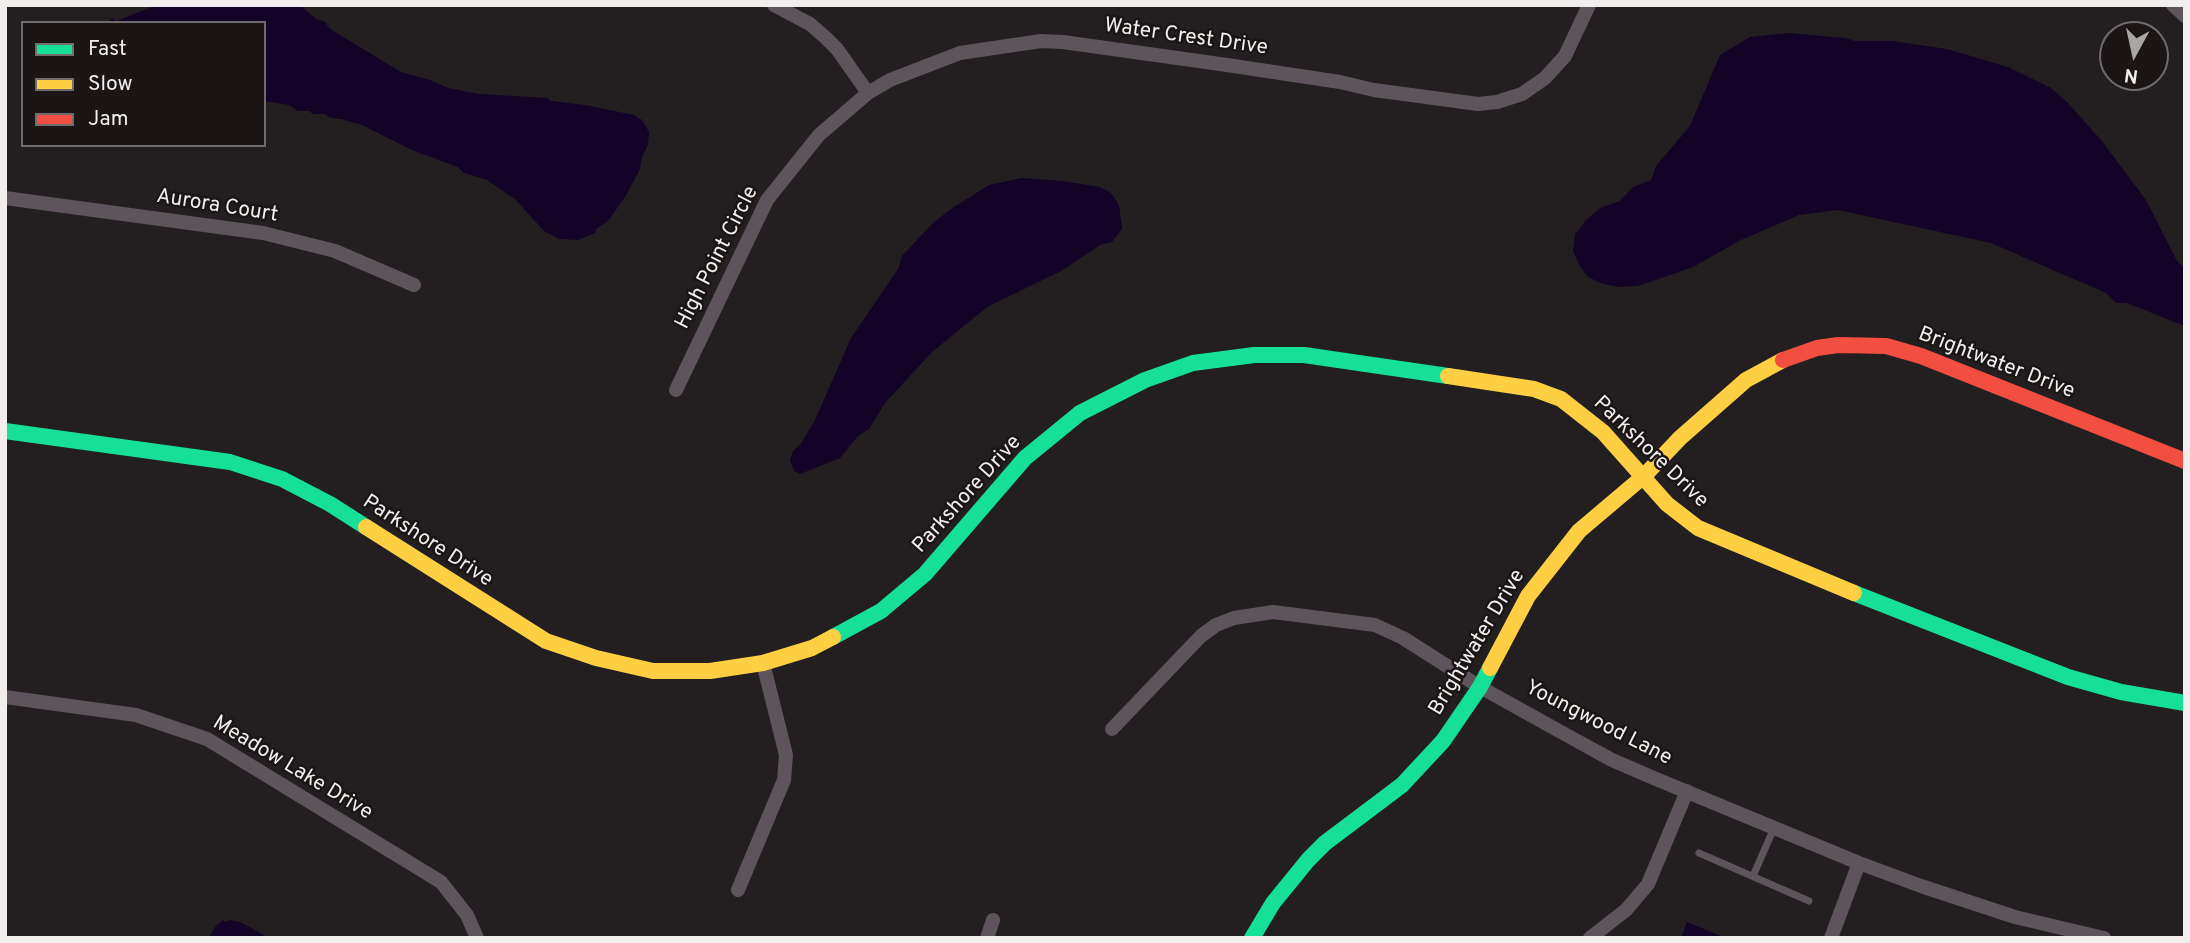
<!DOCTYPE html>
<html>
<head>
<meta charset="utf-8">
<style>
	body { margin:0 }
	#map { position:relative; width:2190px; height:943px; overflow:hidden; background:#231f20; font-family:Overpass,sans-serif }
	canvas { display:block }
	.frame { position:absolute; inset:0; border:7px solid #f2eeee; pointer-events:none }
	.legend { position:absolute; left:21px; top:21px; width:245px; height:126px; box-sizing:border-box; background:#1b1516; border:2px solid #716c6c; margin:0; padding:9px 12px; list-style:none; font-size:21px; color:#f2eeee }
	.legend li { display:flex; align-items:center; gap:14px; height:35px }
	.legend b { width:35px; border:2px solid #716c6c }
	.north { position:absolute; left:2099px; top:21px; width:70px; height:70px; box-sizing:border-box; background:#1b1516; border:2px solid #716c6c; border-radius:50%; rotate:188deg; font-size:19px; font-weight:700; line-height:28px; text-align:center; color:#f2eeee }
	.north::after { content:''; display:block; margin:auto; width:24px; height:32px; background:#aaa6a6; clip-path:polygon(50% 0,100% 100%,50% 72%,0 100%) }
</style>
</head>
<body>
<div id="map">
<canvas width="2190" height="943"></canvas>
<div class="frame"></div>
<ul class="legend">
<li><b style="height:9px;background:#16e098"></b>Fast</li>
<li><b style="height:9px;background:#ffcf43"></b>Slow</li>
<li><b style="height:9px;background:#f24e42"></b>Jam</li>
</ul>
<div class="north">N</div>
</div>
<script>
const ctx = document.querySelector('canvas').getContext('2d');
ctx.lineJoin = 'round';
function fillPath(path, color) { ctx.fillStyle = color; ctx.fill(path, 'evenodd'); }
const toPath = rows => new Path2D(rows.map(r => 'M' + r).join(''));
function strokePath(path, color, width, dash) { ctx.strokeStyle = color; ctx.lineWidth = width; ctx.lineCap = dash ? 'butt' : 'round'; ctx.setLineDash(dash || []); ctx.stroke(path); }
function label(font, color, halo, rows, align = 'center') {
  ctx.font = font + ' Overpass,sans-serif'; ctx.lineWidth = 5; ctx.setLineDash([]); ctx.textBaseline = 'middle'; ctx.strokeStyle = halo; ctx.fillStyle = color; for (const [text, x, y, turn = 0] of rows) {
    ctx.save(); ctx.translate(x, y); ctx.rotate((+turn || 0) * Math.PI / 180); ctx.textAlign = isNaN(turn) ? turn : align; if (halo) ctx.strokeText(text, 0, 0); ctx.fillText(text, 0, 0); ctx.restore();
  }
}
fillPath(toPath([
	[157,5,300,5,316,19,325,22,330,29,401,72,430,80,448,88,479,94,547,98,551,101,585,105,634,115,642,120,649,132,648,144,641,160,640,169,625,197,608,221,596,229,595,233,578,240,559,239,544,231,515,199,487,180,464,173,458,167,414,151,362,125,341,119,330,118,325,114,313,114,309,111,298,111,289,105,264,101,264,23,108,23,112,18,116,21],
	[1789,33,1845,38,1855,41,1892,41,1947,49,2008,67,2051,88,2067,102,2101,140,2146,200,2177,261,2185,269,2185,326,2127,303,2116,303,2106,293,1991,243,1838,210,1799,215,1741,240,1693,267,1638,286,1620,287,1603,284,1588,277,1579,265,1573,251,1575,235,1585,221,1600,208,1620,201,1633,187,1651,180,1656,166,1690,126,1720,55,1750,37],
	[1022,178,1062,181,1100,187,1111,193,1119,205,1122,229,1112,242,1100,245,1061,271,987,307,931,353,885,403,869,429,858,436,840,458,800,474,794,471,790,460,793,451,800,445,815,420,851,338,898,269,902,256,933,223,951,209,989,185],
	[223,920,225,922,231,920,242,923,269,938,209,938,215,927],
	[1687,922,1726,938,1681,938]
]), '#120327');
strokePath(toPath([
	[1699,853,1809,901],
	[1753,876,1774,828]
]), '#5d545c', 7);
strokePath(toPath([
	[774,5,810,24,826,38,837,49,868,93,890,80,960,53,1041,41,1063,42,1227,65,1340,82,1374,90,1478,104,1497,102,1522,94,1545,78,1565,56,1589,5],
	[2173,5,2185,16],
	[5,198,263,233,335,251,414,285],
	[676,390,767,200,819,135,868,93],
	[5,697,136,715,207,739,441,882,467,915,477,938],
	[1112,729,1201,636,1216,625,1234,618,1273,612,1375,625,1403,638,1480,687,1570,737,1612,760,1656,779,1859,863,1921,886,2015,917,2104,938],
	[738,890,784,780,786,755,763,663],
	[987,938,993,920],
	[1590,938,1626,910,1648,884,1687,791],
	[1831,938,1859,863]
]), '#5d545c', 14);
strokePath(toPath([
	[5,431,230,462,282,479,330,504,366,527],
	[1854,593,2068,677,2121,692,2185,703],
	[833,637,881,611,925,574,1025,458,1080,413,1145,380,1193,363,1254,355,1304,355,1448,376],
	[1252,938,1273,903,1308,860,1325,843,1402,785,1443,741,1480,687,1490,668]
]), '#16e098', 16);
strokePath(toPath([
	[1448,376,1534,389,1561,399,1603,432,1667,504,1698,528,1854,593],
	[366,527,546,641,596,658,653,671,710,671,763,663,812,648,833,637],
	[1490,668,1528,596,1579,531,1644,476,1680,438,1746,380,1783,360]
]), '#ffcf43', 16);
strokePath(toPath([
	[1783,360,1817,348,1838,345,1886,346,1921,356,2185,461]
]), '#f24e42', 16);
label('21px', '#f2eeee', '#1b1516', [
	["Water Crest Drive",1186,38,8],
	["Aurora Court",217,207,9],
	["High Point Circle",718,258,-63],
	["Brightwater Drive",1996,364,21],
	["Parkshore Drive",1650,453,44],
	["Parkshore Drive",968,495,-48],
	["Parkshore Drive",427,542,33],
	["Brightwater Drive",1478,643,-59],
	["Youngwood Lane",1598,724,27],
	["Meadow Lake Drive",292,769,31]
]);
</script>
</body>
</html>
